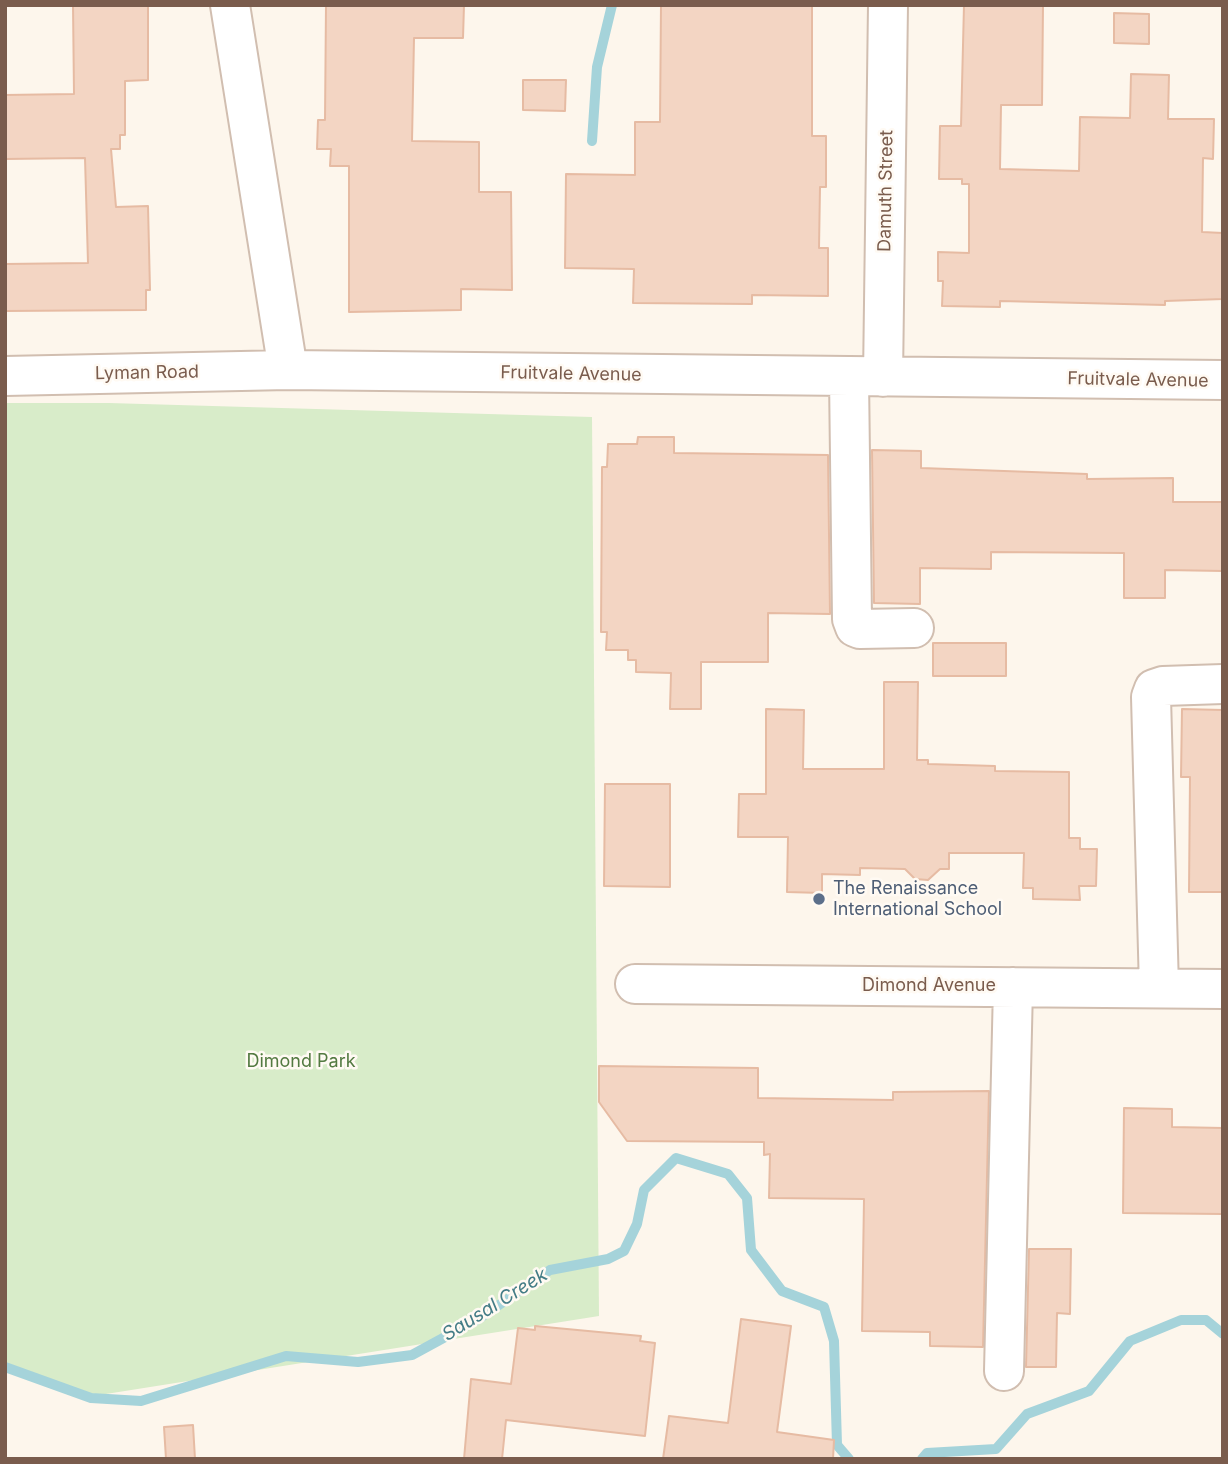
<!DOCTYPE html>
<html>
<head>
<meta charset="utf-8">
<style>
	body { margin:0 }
	#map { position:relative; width:1228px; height:1464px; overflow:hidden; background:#fdf6ec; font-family:Inter,sans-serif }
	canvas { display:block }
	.frame { position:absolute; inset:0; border:7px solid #7a5c4d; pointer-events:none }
</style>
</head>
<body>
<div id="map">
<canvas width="1228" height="1464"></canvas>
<div class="frame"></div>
</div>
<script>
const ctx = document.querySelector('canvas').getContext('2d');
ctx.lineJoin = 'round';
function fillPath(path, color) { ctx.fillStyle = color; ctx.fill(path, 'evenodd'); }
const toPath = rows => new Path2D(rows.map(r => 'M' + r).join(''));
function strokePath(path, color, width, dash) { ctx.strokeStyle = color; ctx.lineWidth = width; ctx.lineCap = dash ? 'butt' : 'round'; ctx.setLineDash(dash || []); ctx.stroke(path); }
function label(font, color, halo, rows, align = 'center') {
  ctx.font = font + ' Inter,sans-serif'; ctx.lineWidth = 5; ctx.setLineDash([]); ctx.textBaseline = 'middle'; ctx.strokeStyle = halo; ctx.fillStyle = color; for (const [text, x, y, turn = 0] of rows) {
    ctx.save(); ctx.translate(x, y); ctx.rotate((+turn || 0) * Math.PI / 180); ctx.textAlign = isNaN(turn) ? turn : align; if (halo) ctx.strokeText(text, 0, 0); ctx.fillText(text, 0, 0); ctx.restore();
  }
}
fillPath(toPath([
	[5,403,109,403,592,417,599,1316,87,1397,5,1366]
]), '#d8ecc9');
strokePath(toPath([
	[592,141,597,67,612,5],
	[5,1367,91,1398,141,1401,286,1356,358,1362,412,1355,480,1318,550,1270,608,1259,624,1251,637,1224,644,1190,676,1158,728,1174,747,1198,751,1250,782,1291,824,1307,834,1341,837,1445,849,1459],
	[922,1459,927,1453,996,1449,1027,1414,1089,1391,1130,1341,1181,1320,1206,1320,1223,1334]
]), '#a5d3da', 10);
const building = toPath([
	[73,5,148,5,148,80,125,81,125,135,120,135,120,149,111,149,116,207,148,206,150,290,146,290,146,310,5,311,5,264,88,263,85,158,5,159,5,95,74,94,73,5],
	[326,5,464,5,463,38,414,38,412,141,479,142,479,192,511,192,512,290,461,289,461,310,349,312,349,166,330,166,331,149,317,149,318,120,325,120,326,5],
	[661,5,812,5,812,136,826,136,826,187,820,187,819,248,828,248,828,296,752,295,752,304,633,303,634,269,565,268,566,174,635,175,635,122,660,122,661,5],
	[964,5,1043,5,1042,105,1001,105,1000,169,1079,171,1080,117,1130,118,1131,74,1169,75,1168,119,1214,119,1213,159,1203,158,1202,232,1223,233,1223,299,1165,301,1165,305,1000,301,1000,307,942,306,943,281,938,281,938,252,969,253,969,184,962,184,962,179,939,179,940,126,961,126,964,5],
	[1114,13,1149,14,1149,44,1114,43,1114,13],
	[523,80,566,80,565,111,523,110,523,80],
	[638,437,674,437,674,453,828,455,830,614,768,613,768,662,701,662,701,709,670,709,671,673,636,672,636,660,628,660,628,650,606,650,607,632,601,632,602,467,607,467,608,444,637,444,638,437],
	[872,450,921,451,921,468,1087,474,1087,479,1173,478,1173,502,1223,502,1223,571,1165,570,1165,598,1124,598,1124,553,991,552,991,569,920,568,920,604,874,603,872,450],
	[933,643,1006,643,1006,676,933,676,933,643],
	[884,682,918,682,917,760,928,760,928,764,995,766,995,771,1069,772,1069,838,1080,838,1080,849,1097,849,1096,886,1079,886,1080,900,1033,899,1033,888,1023,888,1024,853,949,853,949,869,940,869,928,880,915,879,905,869,860,868,860,875,822,874,822,893,787,892,788,837,738,837,739,794,766,794,766,709,804,710,803,769,884,769,884,682],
	[1182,709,1223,710,1223,892,1189,892,1190,777,1181,777,1182,709],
	[605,784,670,784,670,887,604,886,605,784],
	[599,1066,758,1068,758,1098,893,1100,893,1092,989,1091,983,1347,930,1346,930,1332,862,1331,864,1199,769,1198,770,1154,764,1155,764,1142,627,1141,599,1102,599,1066],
	[1124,1108,1172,1109,1172,1127,1223,1128,1223,1214,1123,1213,1124,1108],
	[1029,1249,1071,1249,1070,1314,1057,1313,1056,1367,1026,1367,1029,1249],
	[741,1319,791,1326,777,1432,834,1440,833,1459,663,1459,669,1416,728,1423,741,1319],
	[535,1326,641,1336,640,1341,655,1343,645,1436,506,1420,502,1459,464,1459,471,1379,511,1384,518,1328,535,1330,535,1326],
	[193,1425,195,1459,166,1459,164,1427,193,1425]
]);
fillPath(building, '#f3d5c3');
strokePath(building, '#e6bba3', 2);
const minor = toPath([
	[230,5,288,370],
	[5,376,288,370,1223,380],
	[849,377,852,619,855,627,860,629,914,628],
	[883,377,888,5],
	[635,984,1223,989],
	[1159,988,1151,697,1154,689,1163,686,1223,684],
	[1004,1371,1013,987]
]);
strokePath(minor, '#d1beb0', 42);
strokePath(minor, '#fff', 38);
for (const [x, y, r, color] of [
	[819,899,7,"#5c6f8a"]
]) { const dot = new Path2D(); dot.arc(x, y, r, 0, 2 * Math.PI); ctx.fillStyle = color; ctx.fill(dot); strokePath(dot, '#fffaf3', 2.5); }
label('18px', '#7a5c4d', '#fffaf3', [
	["Damuth Street",886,191,-89],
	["Lyman Road",147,373,-1],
	["Fruitvale Avenue",571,374,1],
	["Fruitvale Avenue",1138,380,1],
	["Dimond Avenue",929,986]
]);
label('18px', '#4e5e75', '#fffaf3', [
	["The Renaissance",833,889],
	["International School",833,910]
], 'left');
label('18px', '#537a41', '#fffaf3', [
	["Dimond Park",301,1062]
]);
label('italic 19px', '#437c86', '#fffaf3', [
	["Sausal Creek",495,1305,-32]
]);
</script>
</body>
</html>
